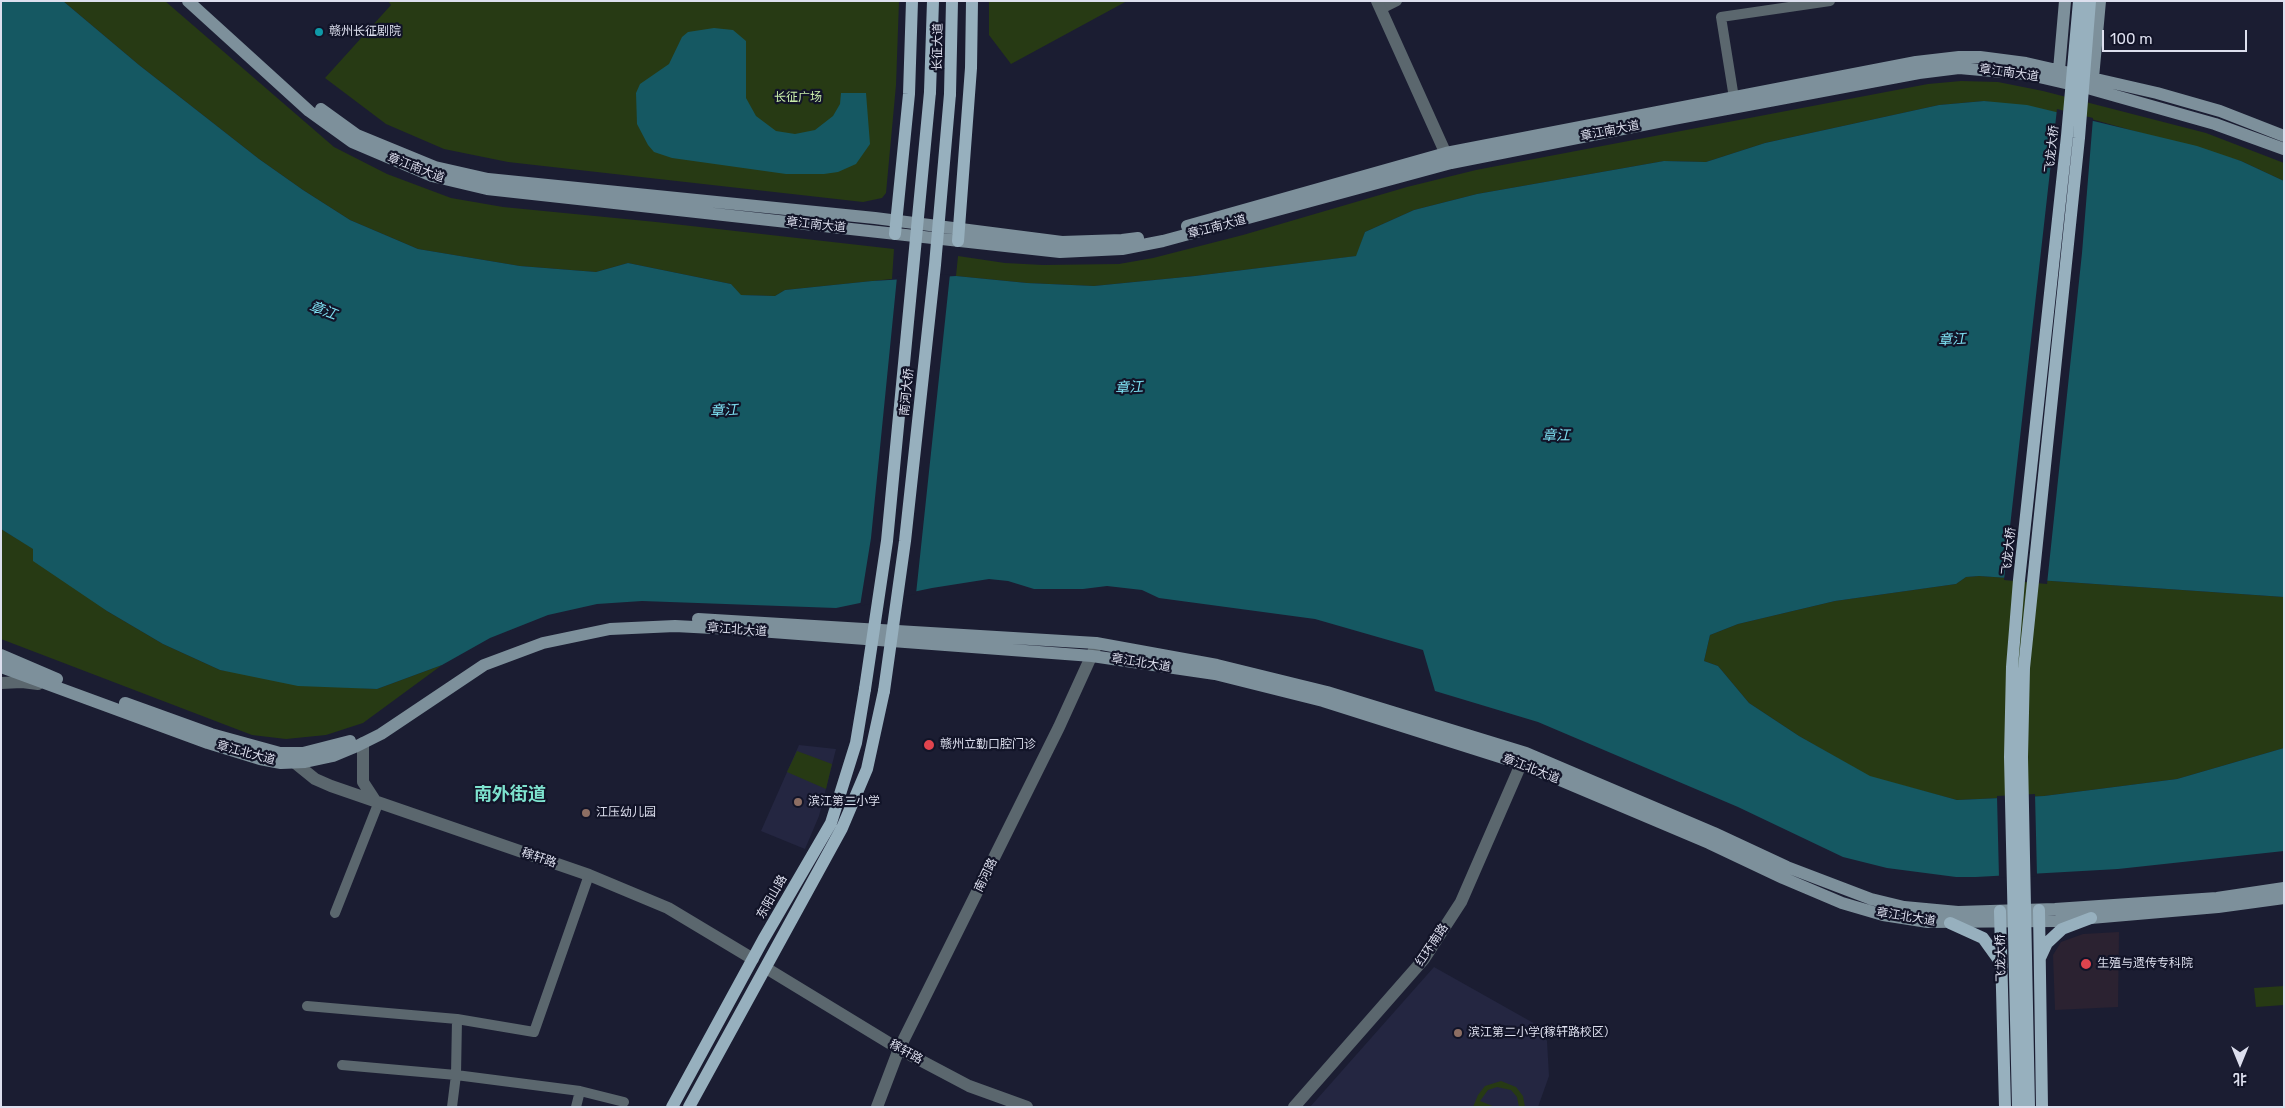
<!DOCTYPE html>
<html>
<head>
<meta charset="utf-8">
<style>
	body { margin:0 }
	#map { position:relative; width:2285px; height:1108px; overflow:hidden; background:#1b1d32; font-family:Rubik,"Noto Sans SC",sans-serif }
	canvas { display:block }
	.frame { position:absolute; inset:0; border:2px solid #dddfee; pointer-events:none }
	.north { position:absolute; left:2215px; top:1038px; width:50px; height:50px; -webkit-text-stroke:4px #121428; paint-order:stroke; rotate:180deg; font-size:14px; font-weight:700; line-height:20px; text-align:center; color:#dddfee }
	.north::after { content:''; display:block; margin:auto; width:18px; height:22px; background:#dddfee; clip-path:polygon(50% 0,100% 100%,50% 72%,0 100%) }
	.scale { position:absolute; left:2102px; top:30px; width:145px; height:22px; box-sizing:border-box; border:2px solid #dddfee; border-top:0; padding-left:6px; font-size:15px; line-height:18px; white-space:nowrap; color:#dddfee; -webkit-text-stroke:4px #121428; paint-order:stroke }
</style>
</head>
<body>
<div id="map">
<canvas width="2285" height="1108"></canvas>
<div class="frame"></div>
<div class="north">北</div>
<div class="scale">100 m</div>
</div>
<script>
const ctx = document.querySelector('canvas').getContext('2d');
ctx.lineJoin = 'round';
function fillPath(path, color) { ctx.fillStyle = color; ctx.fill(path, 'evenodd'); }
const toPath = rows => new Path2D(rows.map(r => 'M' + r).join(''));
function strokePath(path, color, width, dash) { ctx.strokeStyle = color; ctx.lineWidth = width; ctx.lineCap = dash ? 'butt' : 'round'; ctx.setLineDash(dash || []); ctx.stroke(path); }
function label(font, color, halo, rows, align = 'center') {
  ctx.font = font + ' Rubik,"Noto Sans SC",sans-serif'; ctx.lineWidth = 4.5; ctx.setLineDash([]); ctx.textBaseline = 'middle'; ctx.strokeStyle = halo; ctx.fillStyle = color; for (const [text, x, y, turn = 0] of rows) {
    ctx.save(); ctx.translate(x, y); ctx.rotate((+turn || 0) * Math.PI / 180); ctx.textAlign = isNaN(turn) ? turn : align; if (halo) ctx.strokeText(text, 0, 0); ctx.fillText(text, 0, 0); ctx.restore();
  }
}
fillPath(toPath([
	[799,745,836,749,819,816,805,849,761,831],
	[1434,967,1537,1025,1547,1041,1549,1076,1538,1107,1310,1107]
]), '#242641');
fillPath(toPath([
	[2119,932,2118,1007,2055,1010,2053,955,2061,942,2083,934]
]), '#2b2231');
fillPath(toPath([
	[63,1,165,1,334,147,387,174,451,198,503,207,656,222,894,249,892,279,785,290,775,296,740,295,731,284,628,263,596,272,520,266,418,249,350,220,303,190,259,159,139,65],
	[388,1,899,1,896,85,886,193,882,198,863,202,508,162,444,149,386,124,325,78,391,5],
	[989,1,1127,1,1011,64,989,35],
	[1961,81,1998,82,2043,91,2206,133,2284,163,2284,181,2241,161,2084,117,1984,101,1939,105,1765,143,1706,162,1664,161,1477,194,1414,210,1365,232,1357,256,1195,276,1094,286,1027,283,956,276,958,256,1005,263,1043,265,1119,264,1153,258,1243,235,1407,187,1476,170,1928,84],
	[1,529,34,549,107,611,163,644,220,670,345,687,377,689,442,665,363,723,326,735,286,739,252,735,1,639],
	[1979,576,2284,597,2284,748,2177,779,2044,796,1957,800,1870,777,1799,736,1749,703,1718,666,1704,661,1710,635,1738,624,1835,601,1956,584,1966,577],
	[797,751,832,764,826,789,787,772],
	[2284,986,2284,1005,2256,1007,2254,988],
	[1501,1081,1516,1087,1523,1096,1525,1107,1519,1107,1517,1097,1511,1090,1497,1087,1488,1090,1480,1101,1495,1107,1473,1107,1478,1095,1485,1086]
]), '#273a14');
fillPath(toPath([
	[1,1,63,1,139,65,259,159,303,190,350,220,418,249,520,266,596,272,628,263,731,284,741,295,775,296,785,290,872,281,956,276,1027,283,1094,286,1195,276,1356,256,1365,232,1414,210,1477,194,1664,161,1706,162,1765,143,1939,105,1984,101,2027,105,2197,146,2241,161,2284,181,2284,597,1979,576,1966,577,1956,584,1835,601,1738,624,1710,635,1704,661,1718,666,1749,703,1799,736,1870,776,1957,800,2044,796,2177,779,2284,748,2284,851,2118,869,1976,877,1956,877,1887,868,1843,857,1738,807,1538,722,1435,691,1423,650,1315,619,1159,598,1142,590,1107,586,1083,589,1034,589,1008,581,989,579,932,588,836,608,642,601,597,604,548,615,490,638,442,665,377,689,298,686,220,670,163,644,107,611,33,561,33,549,1,529],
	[714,28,733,30,746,41,746,98,756,116,776,131,795,134,815,130,833,116,840,104,841,93,866,93,870,144,856,164,838,172,824,174,786,174,672,158,654,152,648,145,637,124,636,93,640,84,669,64,682,37,688,32]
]), '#155862');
fillPath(toPath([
	[2057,109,2093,118,2082,253,2047,584,2004,580],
	[950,274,916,594,860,606,871,538,897,277],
	[2035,794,2037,876,1999,878,1997,796]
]), '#1b1d32');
strokePath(toPath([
	[1381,9,1397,1],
	[1734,98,1721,17,1830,1],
	[335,913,378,804],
	[307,1006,457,1019,534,1032,589,875],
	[342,1065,456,1075,580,1091,624,1102],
	[452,1107,456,1075,457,1019],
	[576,1107,580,1091]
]), '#5b676e', 10);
strokePath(toPath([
	[1377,1,1450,163],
	[1,683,22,682,38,684],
	[363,743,363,782,376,802],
	[294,755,294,762,315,779,331,786,589,875,668,908,753,959],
	[766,968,899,1049,969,1086,1027,1107],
	[877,1107,899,1049,1059,727,1095,648],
	[1294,1107,1424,959,1461,902,1525,755]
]), '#5b676e', 12);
strokePath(toPath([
	[188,1,309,111,352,142,432,176,487,189,1060,252,1122,249,1163,241,1451,163,1673,119,1919,73,1959,68,2026,74,2091,89,2215,124,2284,149],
	[2059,70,2065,1],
	[2093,78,2100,1],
	[321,109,357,135,435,167,488,179,875,218,1062,242,1122,240,1138,238],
	[1187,226,1446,153,1916,62,1959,57,1980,57,2026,63,2157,93,2220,111,2284,136],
	[698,619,1096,643,1217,665,1327,692,1526,753,1714,833,1787,867,1871,899,1904,907,1958,912,2055,909,2217,898,2284,888],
	[1,655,57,679],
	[1,667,208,743,260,759,281,763,305,762,333,756,357,746,381,734,484,665,543,643,610,629,675,626,732,629,1092,656,1215,674,1323,701,1522,764,1709,843,1783,878,1842,903,1883,915,1928,922,2056,921,2218,907,2284,898],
	[125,703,211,734,280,753,303,753,350,741]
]), '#7d909b', 12);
strokePath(toPath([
	[930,92,933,1],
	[950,94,952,1],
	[895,234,909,94,912,1],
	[958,241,971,68,972,1],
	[2039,910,2042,1107],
	[2000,911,2005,1107],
	[1950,923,1983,938,2001,963],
	[2040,958,2047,943,2062,929,2091,918],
	[672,1107,763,940,831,823,856,743,865,689],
	[689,1107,842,828,867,769,884,691]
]), '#97b0be', 12);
strokePath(toPath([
	[865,689,887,541,930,92],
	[884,691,905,541,935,265,950,94],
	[2018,1107,2010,757,2012,667,2019,580,2067,136,2079,1],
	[2029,1107,2022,757,2024,668,2079,138,2090,1]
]), '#97b0be', 12);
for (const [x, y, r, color] of [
	[319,32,5,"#0f9aa8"],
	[929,745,6,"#e0444e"],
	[798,802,5,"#8d6e63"],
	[586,813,5,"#8d6e63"],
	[2086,964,6,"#e0444e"],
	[1458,1033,5,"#8d6e63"]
]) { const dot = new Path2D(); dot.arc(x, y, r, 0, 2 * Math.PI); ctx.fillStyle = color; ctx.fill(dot); strokePath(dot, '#121428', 2); }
label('12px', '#dddfee', '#121428', [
	["赣州长征剧院",329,32],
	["赣州立勤口腔门诊",940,745],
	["滨江第二小学",808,802],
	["江压幼儿园",596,813],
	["生殖与遗传专科院",2097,964],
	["滨江第二小学(稼轩路校区）",1468,1033]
], 'left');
label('12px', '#dddfee', '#121428', [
	["长征大道",938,47,-89],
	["章江南大道",2009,73,8],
	["章江南大道",1610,131,-11],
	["飞龙大桥",2052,149,-84],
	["章江南大道",416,168,21],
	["章江南大道",816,225,6],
	["章江南大道",1217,227,-15],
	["南河大桥",907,392,-84],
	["飞龙大桥",2009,551,-84],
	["章江北大道",737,630,4],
	["章江北大道",1141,663,9],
	["章江北大道",246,753,15],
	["章江北大道",1531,769,21],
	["稼轩路",539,858,19],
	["南河路",986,875,-64],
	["东阳山路",772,897,-60],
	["章江北大道",1906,917,9],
	["红环南路",1432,945,-56],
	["飞龙大桥",2001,958,-91],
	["稼轩路",906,1052,29]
]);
label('12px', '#c9edaa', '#121428', [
	["长征广场",798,98]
]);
label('italic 14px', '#7ee0f2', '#121428', [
	["章江",323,311,20],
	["章江",1952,340,-3],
	["章江",1129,388,-3],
	["章江",724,411,-3],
	["章江",1556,436]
]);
label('bold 18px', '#7ee3cf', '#121428', [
	["南外街道",510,795]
]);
</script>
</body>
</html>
